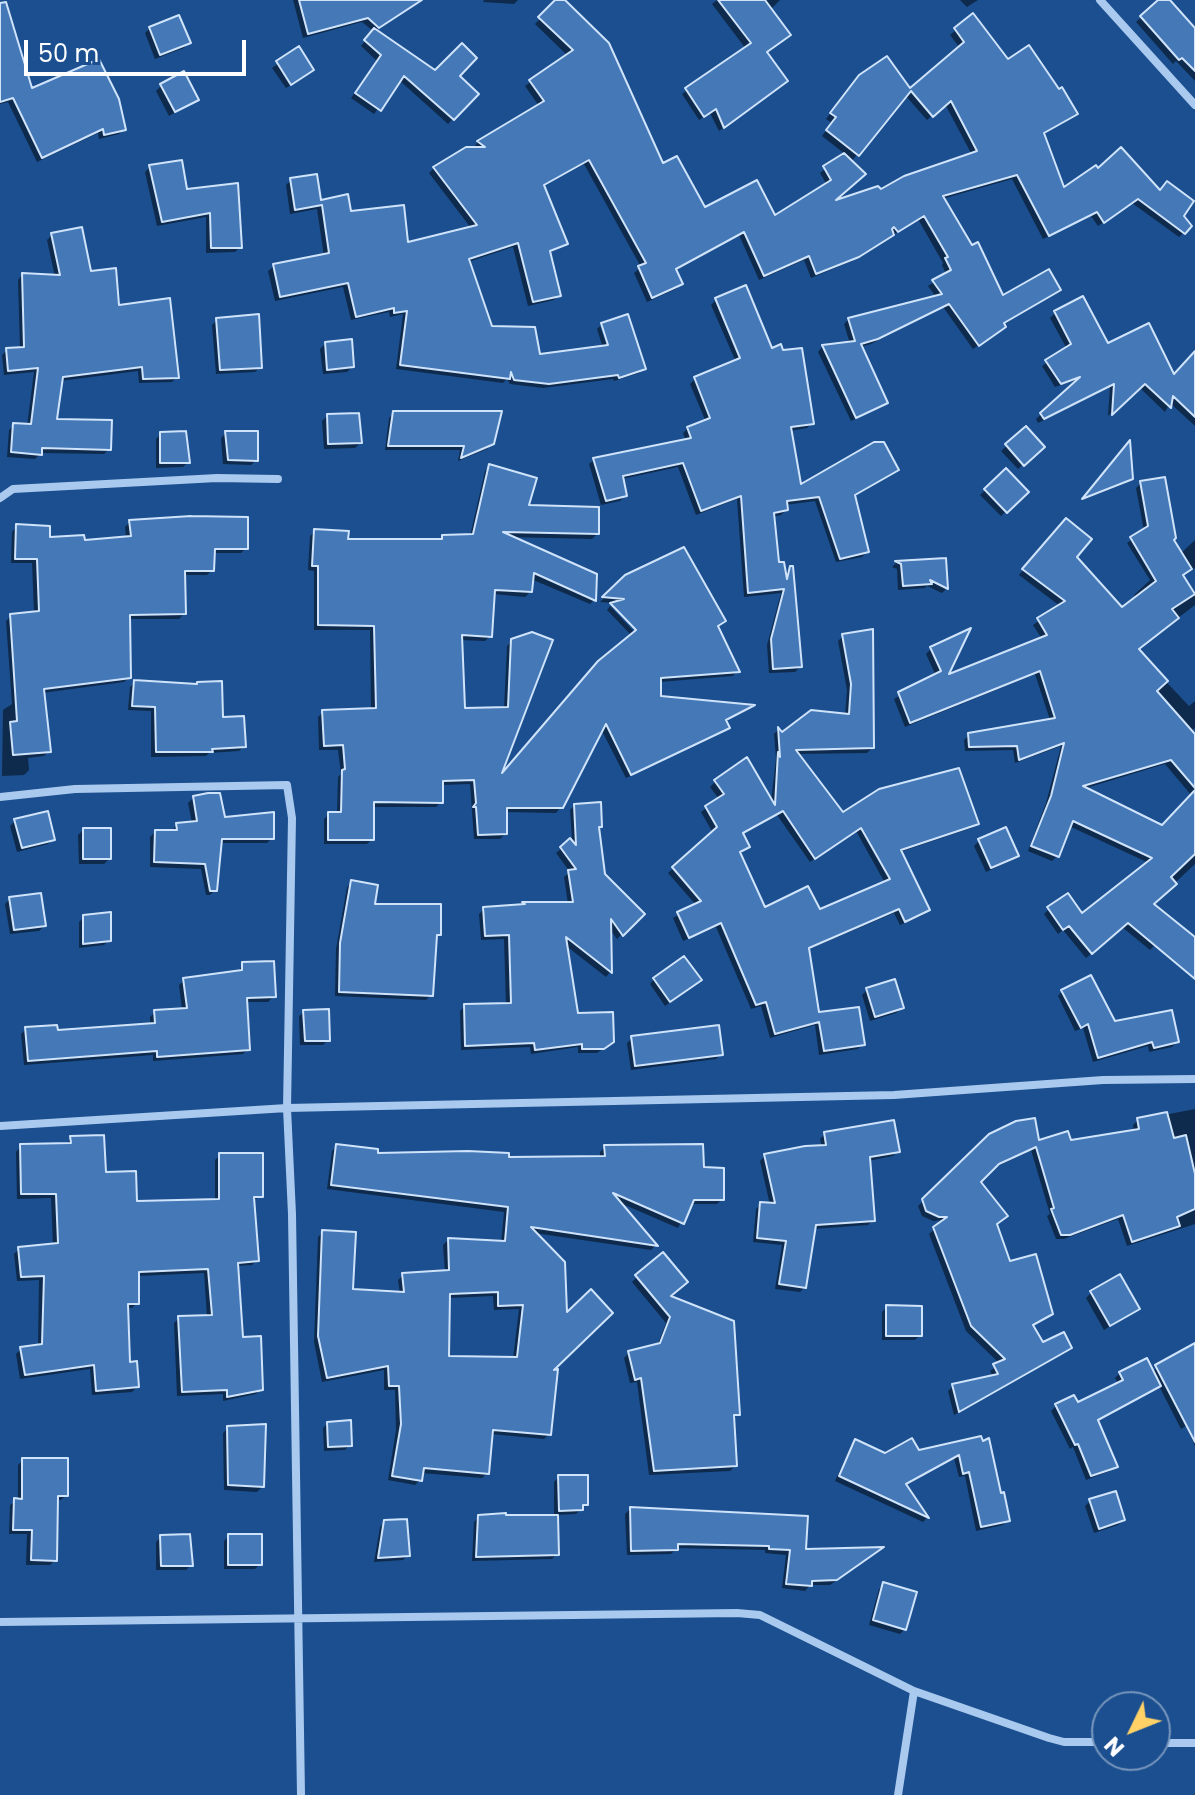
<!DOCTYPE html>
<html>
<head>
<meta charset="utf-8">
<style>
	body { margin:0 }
	#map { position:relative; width:1195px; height:1795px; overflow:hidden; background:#1b4f8f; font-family:Poppins,sans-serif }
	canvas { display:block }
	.north { position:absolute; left:1091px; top:1691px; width:80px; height:80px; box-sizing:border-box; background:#1b4f8f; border:2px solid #7695bc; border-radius:50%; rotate:227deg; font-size:22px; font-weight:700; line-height:32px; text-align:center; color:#fff }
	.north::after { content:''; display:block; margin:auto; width:28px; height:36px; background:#ffd166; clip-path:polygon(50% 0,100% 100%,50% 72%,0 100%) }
	.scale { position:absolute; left:24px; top:40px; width:222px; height:36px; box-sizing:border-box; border:4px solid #fff; border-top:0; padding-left:10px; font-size:24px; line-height:28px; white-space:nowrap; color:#fff; -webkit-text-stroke:6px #1b4f8f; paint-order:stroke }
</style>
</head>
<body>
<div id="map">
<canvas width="1195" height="1795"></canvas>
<div class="north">N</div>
<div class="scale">50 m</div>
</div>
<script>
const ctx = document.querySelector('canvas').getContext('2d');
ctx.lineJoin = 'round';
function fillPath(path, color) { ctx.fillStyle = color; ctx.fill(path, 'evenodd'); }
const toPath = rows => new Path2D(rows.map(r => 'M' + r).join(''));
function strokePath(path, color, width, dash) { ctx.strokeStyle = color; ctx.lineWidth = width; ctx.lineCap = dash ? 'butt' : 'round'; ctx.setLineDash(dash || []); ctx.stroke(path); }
fillPath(toPath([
	[293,0,418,0,374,31,435,73,457,77,476,94,448,124,399,80,374,114,351,98,377,61,361,46,373,31,362,22,303,38],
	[484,0,518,0,514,4,483,2],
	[558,0,562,0,662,166,704,210,775,218,827,185,820,173,845,154,822,136,832,123,826,119,854,83,910,91,960,48,950,35,973,16,1008,61,1070,118,1043,134,1063,190,1095,168,1181,216,1190,226,1179,237,1132,203,1098,226,1091,216,1043,239,1012,179,942,199,1003,297,1059,290,1002,324,999,331,973,349,943,307,871,344,860,347,886,403,881,407,851,421,818,352,822,347,850,344,844,324,849,319,936,297,928,286,946,274,942,265,943,263,918,219,852,261,811,278,804,260,759,280,739,235,675,271,681,284,676,289,647,302,634,273,641,267,584,164,542,186,565,243,548,253,559,295,554,300,528,306,513,247,468,262,490,328,538,356,603,348,597,329,600,326,610,355,644,368,639,373,614,381,613,379,543,388,510,384,507,379,503,383,396,369,403,314,390,317,389,312,351,320,343,287,275,301,268,271,274,266,324,256,317,209,290,214,286,185,291,180,319,202,349,213,406,245,471,228,429,173,434,168,476,149,474,147,478,142,539,106,525,86,568,56,535,24],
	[905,95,927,120,945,104,972,155,881,191,830,204,851,162],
	[717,0,780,0,770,10,765,53,780,85,719,131,710,113,699,120,682,94,746,49,712,4],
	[960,0,978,0,967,7],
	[1161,0,1167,0,1195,31,1195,81,1176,61,1173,64,1136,22],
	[150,28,188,43,184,48,155,59,145,33],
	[0,48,31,91,124,129,119,134,99,139,98,133,37,162,8,102,0,104],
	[298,49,307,75,286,88,272,68],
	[161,86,197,99,169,116,156,91],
	[150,167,185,191,236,186,240,247,235,252,206,253,206,217,157,226,145,172],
	[52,235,89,273,177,377,172,382,139,383,138,371,60,381,55,421,109,449,104,454,41,453,35,459,7,457,9,430,14,425,27,426,34,372,4,375,2,355,7,350,20,349,18,280,22,275,55,277,47,240],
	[716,300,771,351,812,423,807,428,790,431,799,487,897,469,853,496,867,552,862,557,836,562,815,501,785,505,786,510,781,515,772,517,777,565,784,575,791,568,800,667,795,672,769,673,767,645,781,593,744,597,737,499,696,515,678,467,622,479,625,496,620,501,601,505,589,464,594,460,686,441,683,433,688,428,706,422,690,384,695,379,736,362,711,305],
	[1055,313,1107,346,1174,377,1195,357,1195,426,1170,403,1165,412,1139,387,1108,416,1110,387,1038,423,1036,419,1081,378,1055,387,1042,366,1067,349,1050,318],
	[217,320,260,367,255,372,216,374,212,325],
	[325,344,352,367,347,372,323,374,320,349],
	[394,413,492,443,487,449,458,461,460,450,385,450,389,418],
	[327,416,360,443,355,448,324,449,322,421],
	[1025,429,1042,447,1018,469,1001,451],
	[226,433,256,460,251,465,223,464,221,438],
	[161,434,188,462,183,467,156,468,156,439],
	[1128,445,1131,478,1126,483,1082,500],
	[490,466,526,507,597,534,592,539,508,537,594,600,590,604,531,579,530,592,525,597,493,594,490,636,485,641,460,640,464,710,504,709,507,646,512,641,532,634,497,780,632,636,607,610,610,606,641,639,644,636,614,603,600,602,626,577,716,627,737,671,733,676,659,682,659,698,750,707,724,722,728,727,723,732,626,778,601,729,561,807,556,813,505,812,505,834,500,839,474,839,470,784,441,785,441,802,436,807,372,807,372,839,367,844,324,844,324,819,329,814,337,814,338,777,341,774,338,750,319,750,318,717,323,712,371,710,370,630,314,630,314,571,308,570,310,536,315,531,346,541,438,541,442,537,470,536,485,471],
	[1006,471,1026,492,1001,516,980,495],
	[1164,479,1178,556,1195,540,1195,568,1181,576,1195,597,1195,605,1136,650,1189,706,1195,701,1195,728,1190,732,1195,737,1195,864,1146,910,1154,946,1150,950,1122,927,1086,958,1063,930,1058,934,1044,914,1049,909,1081,915,1149,863,1069,826,1057,856,1052,861,1028,851,1046,803,1061,746,1015,763,1013,750,965,751,964,740,969,735,1050,720,1035,674,905,727,894,699,936,676,926,654,931,649,945,678,1042,639,1033,625,1060,606,1019,575,1061,525,1075,557,1122,610,1137,598,1134,595,1150,580,1127,543,1144,531,1136,488,1141,483],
	[1165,764,1192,796,1163,827,1083,789],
	[130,522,246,548,241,553,213,553,212,570,207,575,183,575,184,614,179,619,128,619,129,677,124,682,42,693,49,751,44,756,28,758,29,770,24,775,2,776,3,710,12,704,6,621,11,616,34,613,32,563,11,563,12,532,17,526,48,539,83,542,126,538,125,527],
	[944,560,946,589,942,593,927,586,925,588,898,590,897,569,892,567,896,563],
	[843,636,872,748,867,753,796,754,842,815,976,823,971,828,900,852,928,910,923,915,900,925,894,913,807,950,817,1015,863,1044,858,1049,819,1055,815,1025,770,1038,761,1006,751,1009,716,927,683,941,673,918,696,905,668,873,713,833,701,812,719,799,710,787,715,782,746,759,771,802,776,758,774,734,778,730,781,734,845,716,847,690,838,641],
	[777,815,810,862,856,831,885,883,819,912,764,910,738,854,748,847,741,835],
	[135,682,221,719,244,746,239,751,209,753,206,756,151,757,151,711,128,710,130,687],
	[193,798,223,820,272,838,267,843,220,843,215,890,210,895,206,895,201,869,150,867,150,837,155,832,172,830,177,825,192,823,188,803],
	[575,805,597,829,603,875,642,914,617,939,609,928,610,972,606,977,565,945,576,1015,607,1046,597,1053,578,1053,578,1047,531,1054,530,1047,461,1050,460,1011,465,1006,506,1005,504,939,481,940,479,914,484,909,520,907,523,904,568,904,564,877,570,872,556,853,572,839,570,810],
	[15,821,53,839,48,844,17,852,10,826],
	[83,830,109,859,104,864,79,864,78,835],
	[979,841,1017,855,1012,860,986,872,974,846],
	[352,882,373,906,439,934,435,938,431,995,426,1000,335,996,336,949,347,887],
	[10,899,44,926,39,931,10,934,5,904],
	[84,917,109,940,104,945,79,948,79,922],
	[243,964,274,996,268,1002,245,1002,248,1049,243,1054,153,1061,153,1055,24,1065,21,1034,26,1029,56,1032,150,1025,150,1017,155,1012,182,1010,179,985,184,980,238,972],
	[654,979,694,985,665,1006,650,984],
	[867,990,902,1008,896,1013,870,1021,862,995],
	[1062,991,1114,1023,1177,1042,1172,1047,1149,1052,1148,1046,1093,1062,1083,1028,1075,1031,1058,996],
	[304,1012,328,1040,323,1045,300,1045,299,1016],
	[632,1038,721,1054,716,1059,631,1070,627,1043],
	[1195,1109,1195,1224,1127,1246,1118,1219,1064,1239,1056,1239,1047,1216,1050,1214,1031,1150,992,1169,979,1182,1009,1263,1051,1313,1032,1327,1042,1344,1064,1352,954,1415,948,1391,953,1386,993,1377,990,1371,1000,1364,966,1331,929,1234,945,1220,933,1221,922,1216,918,1206,991,1135,1037,1143,1069,1142,1134,1132,1133,1125,1138,1120],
	[825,1134,898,1151,893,1156,868,1161,873,1220,868,1225,813,1229,805,1287,800,1292,775,1289,782,1245,753,1242,756,1209,761,1204,770,1205,760,1161,765,1156,822,1147,820,1139],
	[71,1138,104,1174,135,1203,215,1201,215,1160,220,1155,261,1196,252,1201,257,1260,252,1265,236,1266,241,1339,261,1389,256,1394,223,1401,223,1394,177,1396,174,1323,179,1318,207,1317,204,1273,137,1276,137,1303,132,1308,126,1308,128,1364,137,1387,132,1392,92,1395,90,1369,20,1379,16,1354,21,1349,38,1346,39,1280,17,1281,14,1254,19,1249,53,1246,51,1198,17,1199,16,1152,21,1146,66,1145],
	[337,1146,376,1155,507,1159,600,1158,600,1152,605,1147,702,1169,722,1199,717,1204,690,1204,678,1228,618,1202,655,1246,651,1250,534,1233,566,1316,547,1373,549,1434,544,1439,491,1434,487,1473,482,1478,421,1473,420,1480,415,1485,388,1480,396,1430,395,1390,384,1390,384,1370,322,1382,314,1342,318,1237,323,1232,351,1291,400,1294,398,1280,403,1275,445,1273,443,1245,448,1240,501,1243,504,1212,327,1189,332,1151],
	[493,1296,494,1310,519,1309,513,1359,446,1358,448,1298],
	[637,1277,668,1297,738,1414,733,1419,735,1466,730,1471,649,1475,637,1382,630,1383,624,1358,629,1353,657,1346,666,1323,632,1282],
	[1091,1293,1138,1309,1104,1330,1086,1298],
	[887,1307,920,1335,915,1340,882,1340,882,1312],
	[1195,1346,1195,1446,1186,1426,1181,1429,1159,1386,1097,1421,1115,1466,1110,1471,1086,1480,1073,1447,1070,1449,1051,1411,1056,1406,1078,1405,1119,1385,1115,1378,1120,1373,1151,1372],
	[328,1423,350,1445,345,1450,324,1451,323,1428],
	[228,1428,262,1487,257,1492,224,1490,223,1433],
	[856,1442,885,1456,982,1444,1008,1520,1003,1525,976,1531,965,1476,959,1477,954,1458,905,1486,927,1518,923,1522,835,1481,851,1447],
	[23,1460,66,1495,61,1500,56,1500,55,1560,50,1565,26,1565,27,1534,9,1534,10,1505,18,1500,18,1465],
	[559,1477,586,1504,576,1514,556,1515,557,1554,552,1559,472,1561,474,1522,479,1517,554,1517,554,1482],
	[1090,1501,1123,1520,1118,1525,1094,1533,1085,1506],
	[630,1509,803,1551,876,1552,830,1585,810,1585,805,1591,782,1588,786,1555,765,1553,765,1550,677,1548,671,1554,627,1555,625,1514],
	[385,1522,408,1555,403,1560,374,1562,380,1527],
	[229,1536,260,1564,255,1569,224,1569,224,1541],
	[161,1537,191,1565,186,1570,156,1570,156,1542],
	[884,1584,905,1629,900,1634,869,1625,879,1589]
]), '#0007');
const building = toPath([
	[299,0,422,0,379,28,368,18,308,34,299,0],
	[555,0,565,0,609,43,663,163,677,156,705,207,757,180,775,215,831,180,823,166,844,153,866,174,836,200,878,186,881,189,904,176,977,151,951,101,933,117,911,91,859,156,826,130,836,117,830,113,859,75,887,56,910,88,964,42,954,28,973,13,1008,59,1029,45,1059,89,1062,87,1078,114,1044,133,1064,187,1096,165,1098,168,1121,147,1160,190,1167,181,1194,201,1184,216,1192,226,1185,234,1138,199,1104,223,1097,212,1049,236,1017,175,943,196,972,245,978,242,1003,295,1049,269,1061,290,1004,323,1006,327,979,346,949,304,878,339,861,344,888,403,856,418,822,345,855,341,848,318,942,294,932,280,951,270,945,258,948,257,924,216,898,232,894,227,892,229,894,235,859,257,816,274,809,256,764,276,744,232,676,269,683,284,652,298,638,266,646,263,589,160,544,185,568,244,550,251,561,296,533,302,518,243,469,259,492,326,535,327,540,354,608,345,601,323,628,314,646,369,619,378,618,375,549,384,514,380,511,372,510,379,400,365,407,311,394,313,394,308,356,317,348,283,280,297,273,264,329,253,322,205,295,210,290,178,317,174,321,200,348,194,351,211,404,205,408,242,477,225,433,167,466,147,485,147,477,141,544,101,529,80,573,50,538,17,555,0],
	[718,0,765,0,791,35,767,52,788,81,724,128,716,109,704,117,685,88,751,43,718,0],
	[1158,0,1170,0,1195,28,1195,71,1182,58,1179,60,1140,16,1158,0],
	[6,2,32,88,99,59,119,99,126,130,104,135,103,129,42,158,13,98,0,102,0,3,6,2],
	[179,15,191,43,160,55,149,27,179,15],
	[374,28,435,70,462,43,477,58,460,76,479,94,454,120,404,76,381,111,355,93,381,55,364,40,374,28],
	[299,46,314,70,291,85,276,61,299,46],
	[184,71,199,100,175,112,160,84,184,71],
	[182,160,187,189,238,183,242,248,211,248,210,213,162,222,149,165,182,160],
	[82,227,91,271,116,268,119,305,170,298,179,378,143,379,142,367,63,377,57,419,112,420,111,450,42,448,42,455,11,452,13,423,31,424,38,368,8,371,6,348,24,347,22,273,60,275,51,233,82,227],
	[746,285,772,348,781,344,783,350,802,348,814,424,791,427,801,484,874,442,884,442,899,470,855,495,869,552,840,559,819,497,787,501,788,510,774,513,779,562,784,562,787,579,790,566,793,566,802,667,773,669,771,639,784,589,748,593,741,496,701,511,683,463,623,476,627,496,606,501,593,458,691,438,687,427,710,418,694,377,740,358,715,298,746,285],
	[1083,296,1108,343,1149,323,1174,374,1195,351,1195,417,1173,396,1171,408,1145,384,1112,415,1114,384,1044,419,1040,413,1080,377,1061,384,1045,360,1071,344,1054,311,1083,296],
	[259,314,262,368,220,370,216,318,259,314],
	[352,339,354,367,327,370,325,342,352,339],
	[393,411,502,411,494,444,461,458,464,446,388,446,393,411],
	[359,413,362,443,328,444,327,414,359,413],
	[1026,426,1045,447,1024,466,1005,444,1026,426],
	[186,431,190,463,160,463,160,432,186,431],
	[225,431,258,431,258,461,228,460,225,431],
	[1130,440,1133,479,1082,499,1130,440],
	[489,464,537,478,529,505,599,507,599,534,503,532,597,574,596,601,534,573,532,592,495,590,492,637,462,635,465,708,508,707,511,639,532,632,553,640,502,773,598,661,636,630,610,603,624,599,602,597,625,575,684,547,726,621,718,626,740,672,661,678,661,696,755,705,726,720,730,728,631,775,606,724,563,808,507,808,507,834,478,835,476,807,473,807,476,803,474,780,443,781,443,803,374,802,374,840,328,840,328,812,341,812,342,770,345,769,343,745,324,746,322,710,376,708,374,626,318,625,318,566,312,566,314,529,349,531,348,539,442,539,442,535,473,534,489,464],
	[1006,468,1029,492,1007,513,984,489,1006,468],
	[1165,477,1176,538,1174,540,1192,569,1183,575,1195,594,1172,609,1179,618,1139,649,1168,681,1157,691,1195,734,1195,788,1171,760,1083,786,1162,825,1195,790,1195,854,1171,877,1177,884,1154,904,1195,937,1195,979,1128,923,1092,954,1069,926,1063,930,1047,907,1068,893,1082,913,1152,858,1073,821,1059,857,1031,846,1051,796,1064,743,1019,760,1017,746,969,747,968,733,1055,718,1040,671,910,723,898,692,941,671,930,647,971,628,949,674,1047,635,1037,618,1065,601,1022,569,1066,518,1092,539,1077,557,1122,607,1156,581,1130,537,1148,526,1140,481,1165,477],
	[191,516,248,517,248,549,215,549,214,571,185,571,186,614,130,615,131,678,44,689,51,752,13,755,10,722,17,721,10,614,39,611,37,559,15,559,16,524,50,526,50,537,84,535,85,540,131,536,129,520,191,516],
	[946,558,948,589,930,580,932,584,903,586,901,564,895,561,946,558],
	[873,629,874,748,796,750,843,812,879,789,959,768,979,824,901,850,930,910,905,922,899,909,809,948,819,1012,859,1007,865,1045,824,1051,819,1022,775,1034,766,1002,756,1005,721,923,689,938,677,912,701,901,672,867,717,827,705,806,724,794,714,780,747,757,775,805,778,752,780,757,778,727,782,732,811,710,849,714,851,684,842,634,873,629],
	[783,811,815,859,861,828,890,879,820,909,808,886,765,907,740,852,750,847,743,833,783,811],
	[134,680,197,684,197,682,222,681,223,717,244,716,246,747,212,749,213,752,156,752,155,707,132,706,134,680],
	[208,793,220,793,225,817,274,812,274,839,222,839,217,891,210,891,205,864,154,862,155,830,177,830,176,823,197,821,193,796,208,793],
	[601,802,602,827,599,827,605,874,645,914,623,936,611,919,612,973,566,937,578,1013,613,1012,614,1042,604,1049,582,1049,582,1044,535,1050,534,1043,465,1046,464,1004,511,1003,509,935,485,936,483,907,525,904,522,902,573,902,568,870,576,869,560,847,570,838,576,845,574,804,601,802],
	[48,811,55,840,22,848,14,819,48,811],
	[1006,827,1019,856,991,868,978,839,1006,827],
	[83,828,111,828,111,859,83,859,83,828],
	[351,880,378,885,375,904,441,904,441,935,437,935,433,996,339,992,340,943,351,880],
	[41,893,46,926,14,930,9,897,41,893],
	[111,912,111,941,83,944,83,915,111,912],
	[684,956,702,980,670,1002,653,978,684,956],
	[274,961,276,997,247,998,250,1050,157,1057,157,1051,28,1061,25,1027,57,1025,58,1030,155,1023,154,1010,187,1008,183,978,242,970,242,962,274,961],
	[1091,975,1115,1021,1172,1010,1179,1042,1154,1048,1152,1042,1098,1058,1088,1024,1081,1028,1061,990,1091,975],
	[895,979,904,1008,875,1017,866,988,895,979],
	[329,1009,330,1041,305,1041,303,1010,329,1009],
	[719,1025,723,1055,635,1066,631,1036,719,1025],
	[1167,1112,1174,1138,1186,1135,1195,1174,1195,1209,1177,1217,1180,1226,1132,1242,1123,1215,1070,1235,1061,1235,1051,1209,1054,1208,1036,1147,999,1164,981,1182,1008,1216,997,1224,1010,1261,1036,1254,1053,1314,1033,1325,1043,1342,1064,1332,1072,1348,959,1412,952,1384,998,1374,993,1364,1005,1359,971,1326,933,1227,947,1217,939,1217,926,1211,922,1199,989,1134,1016,1121,1035,1118,1039,1140,1068,1131,1071,1140,1139,1129,1137,1118,1167,1112],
	[894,1120,900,1152,870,1157,875,1221,816,1225,806,1288,779,1284,786,1241,757,1238,760,1202,775,1203,764,1154,805,1146,826,1145,824,1132,894,1120],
	[104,1135,106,1172,136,1171,137,1201,219,1199,219,1153,263,1153,263,1197,254,1197,259,1261,238,1263,243,1337,261,1336,263,1390,227,1397,227,1390,182,1392,178,1316,212,1315,208,1269,139,1272,139,1304,128,1304,130,1362,137,1361,139,1387,96,1391,94,1365,25,1375,20,1347,42,1344,44,1276,21,1277,18,1247,58,1243,56,1194,21,1194,20,1144,71,1143,70,1136,104,1135],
	[336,1144,378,1149,378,1153,468,1151,509,1153,509,1157,605,1156,604,1145,703,1144,704,1167,724,1168,724,1200,694,1200,684,1224,613,1193,658,1246,531,1227,565,1262,567,1312,591,1289,613,1313,554,1370,558,1369,551,1435,493,1430,489,1474,424,1468,422,1481,392,1476,401,1424,399,1386,389,1386,388,1366,327,1378,318,1336,322,1230,356,1232,353,1289,404,1292,402,1273,449,1270,448,1238,505,1241,508,1207,331,1185,336,1144],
	[498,1292,498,1306,523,1305,517,1357,449,1356,450,1294,498,1292],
	[663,1252,688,1282,671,1296,734,1321,740,1415,734,1415,737,1466,654,1471,641,1378,635,1380,628,1351,660,1343,670,1317,635,1275,663,1252],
	[1120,1274,1140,1309,1110,1326,1090,1291,1120,1274],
	[886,1305,922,1306,922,1336,886,1336,886,1305],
	[1195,1343,1195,1442,1155,1365,1195,1343],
	[1147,1358,1161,1386,1098,1420,1118,1467,1091,1476,1078,1444,1075,1445,1055,1404,1074,1395,1078,1402,1123,1380,1119,1372,1147,1358],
	[351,1420,352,1446,328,1447,327,1422,351,1420],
	[266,1424,264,1487,228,1485,227,1426,266,1424],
	[981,1436,983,1441,989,1438,1001,1493,1004,1492,1010,1521,981,1527,969,1472,963,1474,959,1455,906,1484,929,1518,839,1476,855,1439,885,1453,912,1438,919,1450,981,1436],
	[22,1458,68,1458,68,1496,58,1496,57,1561,31,1560,32,1530,13,1530,14,1498,22,1499,22,1458],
	[558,1475,588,1475,588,1505,583,1505,583,1510,559,1511,558,1475],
	[1116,1491,1125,1520,1099,1529,1089,1499,1116,1491],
	[630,1507,808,1516,806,1549,884,1547,837,1580,812,1581,812,1586,786,1584,790,1550,769,1549,769,1546,678,1544,678,1550,631,1551,630,1507],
	[506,1513,506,1515,558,1515,559,1555,476,1557,478,1515,506,1513],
	[407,1519,410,1556,378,1558,384,1520,407,1519],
	[190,1534,193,1566,161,1566,160,1535,190,1534],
	[228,1534,262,1534,262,1565,228,1565,228,1534],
	[883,1582,917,1592,906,1630,873,1620,883,1582]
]);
fillPath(building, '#4478b7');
strokePath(building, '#cfe3fa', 2);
strokePath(toPath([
	[1100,0,1195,105],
	[0,498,13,489,217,478,278,479],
	[0,797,75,789,287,785,292,818,287,1108,292,1214,301,1795],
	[0,1126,287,1108,894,1095,1103,1080,1195,1079],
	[0,1622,737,1613,760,1615,914,1691,1049,1738,1064,1742,1107,1742],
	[1155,1743,1195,1743],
	[898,1795,914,1691]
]), '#a9c9ee', 8);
</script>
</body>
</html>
